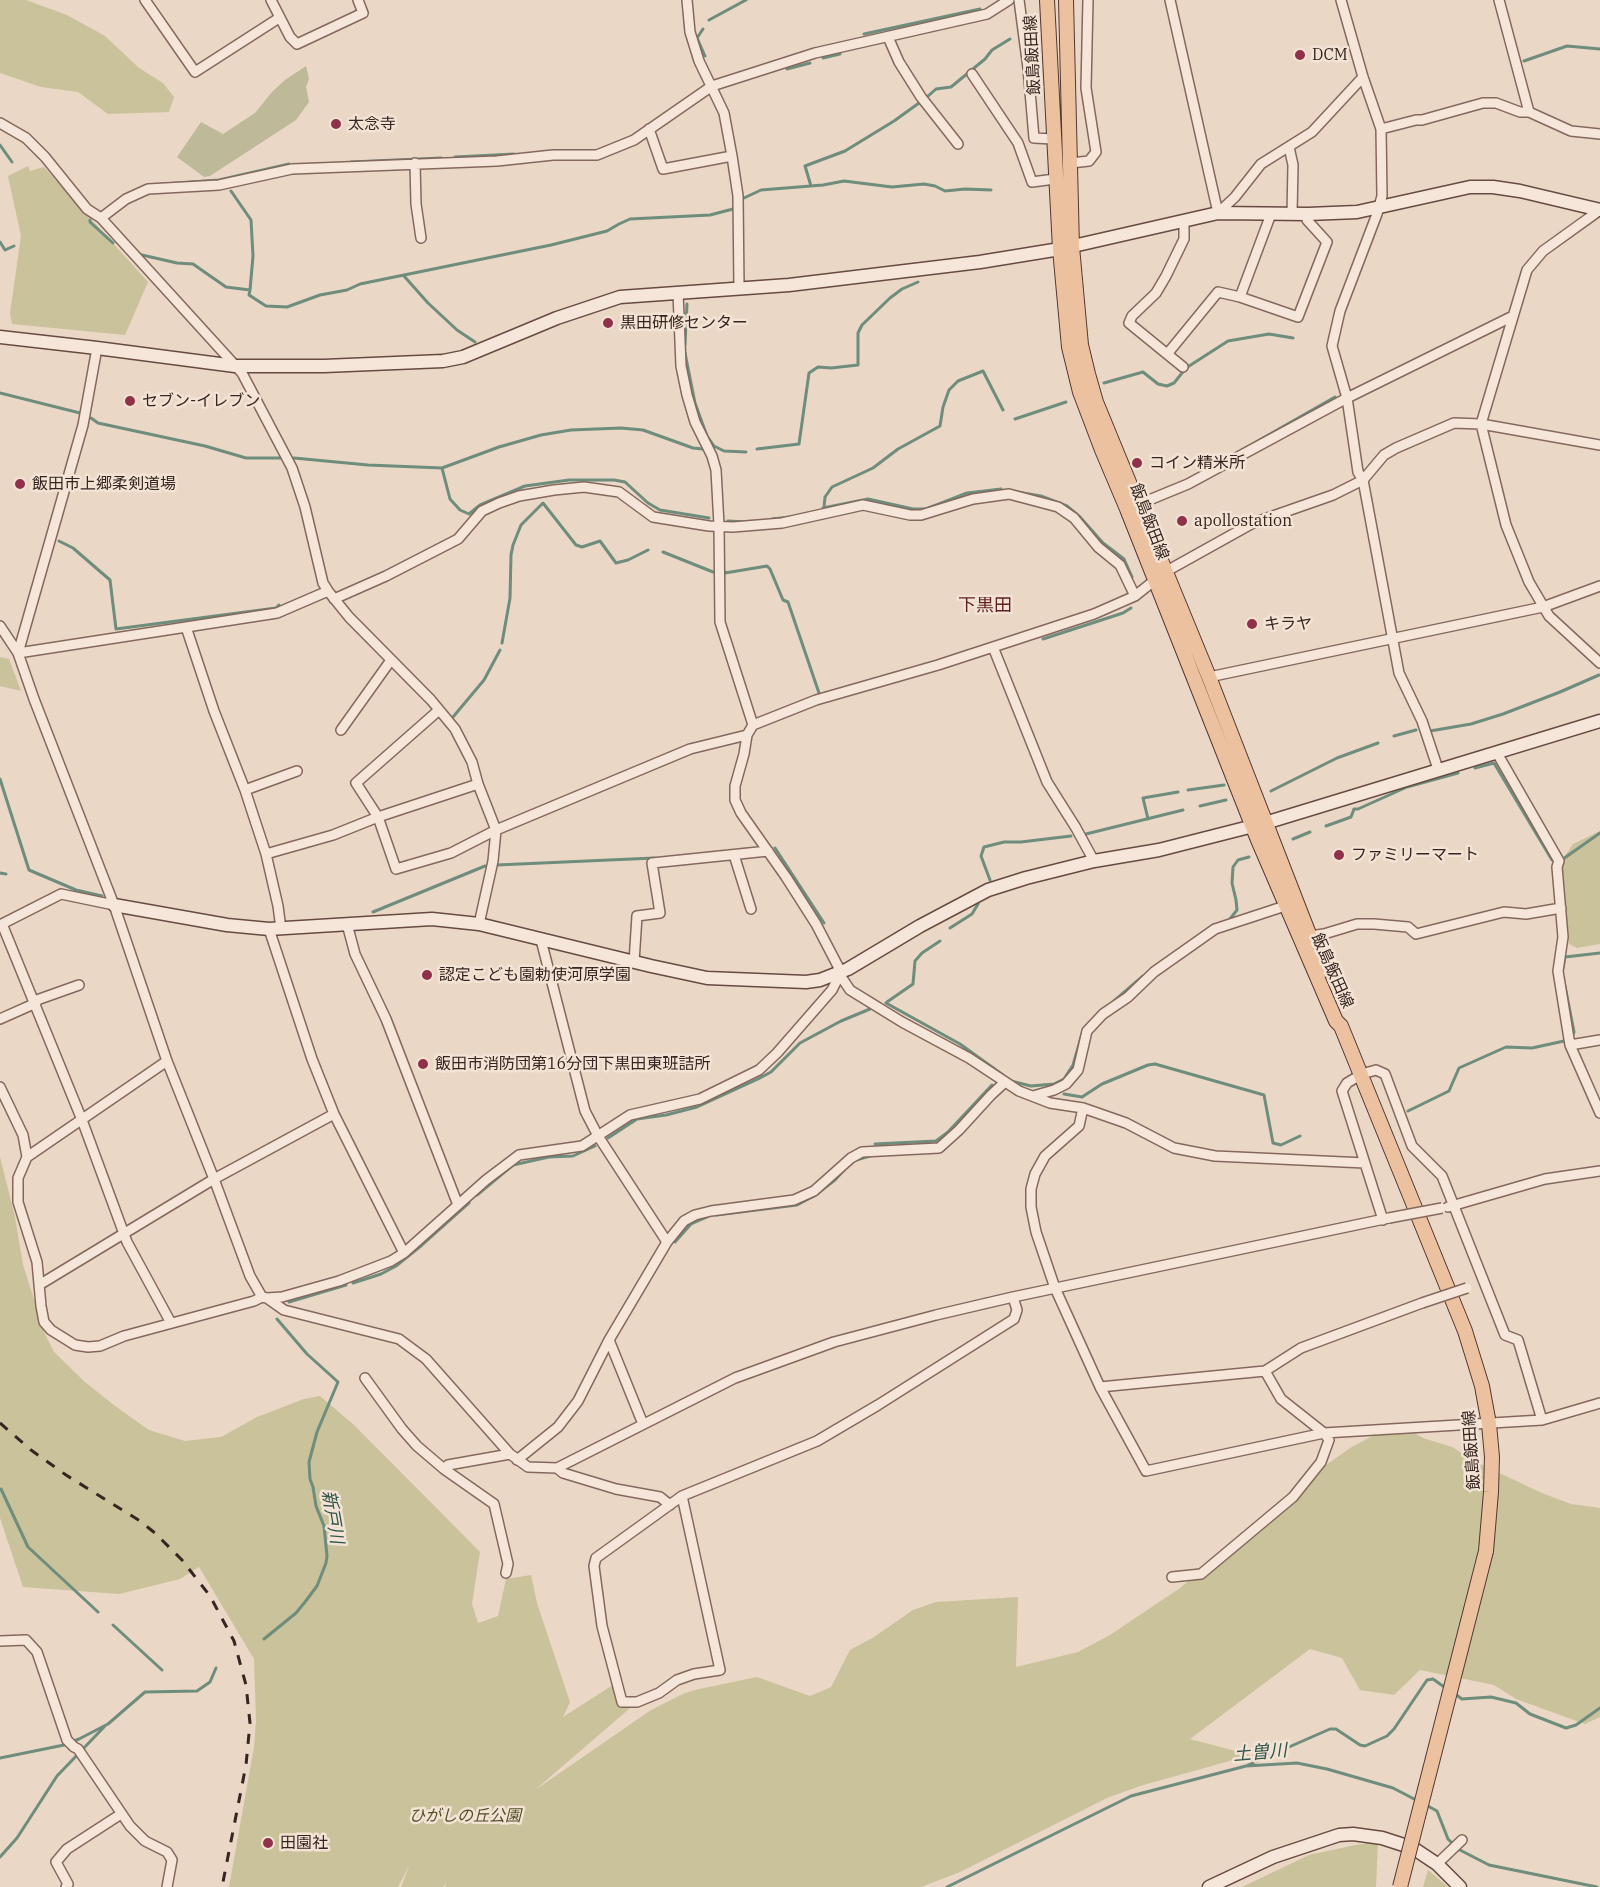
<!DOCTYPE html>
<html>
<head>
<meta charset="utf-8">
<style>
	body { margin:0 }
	canvas { display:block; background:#ebd7c6 }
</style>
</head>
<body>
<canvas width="1600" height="1887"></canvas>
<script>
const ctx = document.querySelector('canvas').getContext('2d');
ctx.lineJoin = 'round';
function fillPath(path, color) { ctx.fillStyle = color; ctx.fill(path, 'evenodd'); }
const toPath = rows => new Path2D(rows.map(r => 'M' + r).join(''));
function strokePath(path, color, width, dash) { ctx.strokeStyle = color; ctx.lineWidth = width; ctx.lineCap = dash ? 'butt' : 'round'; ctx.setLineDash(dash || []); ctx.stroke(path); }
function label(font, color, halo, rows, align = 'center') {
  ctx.font = font + ' "IBM Plex Serif","Noto Sans JP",serif'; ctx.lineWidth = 5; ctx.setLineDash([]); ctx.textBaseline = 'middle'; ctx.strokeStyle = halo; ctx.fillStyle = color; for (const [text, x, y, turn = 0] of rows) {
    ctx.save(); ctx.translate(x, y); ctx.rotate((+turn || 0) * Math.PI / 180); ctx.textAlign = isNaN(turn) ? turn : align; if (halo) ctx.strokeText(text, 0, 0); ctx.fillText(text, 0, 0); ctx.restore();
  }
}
fillPath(toPath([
	[0,0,26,0,67,15,105,36,139,68,163,83,174,97,169,112,108,114,78,92,41,87,0,73],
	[28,166,30,171,44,167,148,282,125,335,12,324,10,313,21,236,8,176],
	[0,657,9,659,21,691,0,686],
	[1600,831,1600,944,1577,948,1569,944,1559,865,1573,844],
	[0,1157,15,1217,23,1265,34,1299,40,1324,54,1352,85,1382,115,1406,149,1430,185,1441,221,1437,257,1417,304,1399,320,1396,354,1425,480,1552,472,1604,478,1623,498,1616,506,1579,531,1575,537,1603,570,1702,563,1717,616,1683,622,1702,637,1702,535,1790,651,1710,685,1693,699,1689,757,1677,810,1696,831,1687,850,1650,874,1637,913,1610,936,1602,1018,1597,1016,1667,1078,1652,1110,1635,1180,1588,1312,1475,1350,1448,1384,1430,1403,1427,1423,1438,1452,1447,1478,1463,1542,1493,1571,1504,1600,1508,1600,1717,1585,1724,1516,1699,1494,1685,1420,1670,1394,1695,1360,1690,1342,1658,1310,1649,1190,1739,1251,1755,1140,1786,1107,1798,960,1872,921,1887,445,1887,447,1883,443,1887,401,1887,410,1864,398,1887,229,1887,254,1747,256,1721,254,1659,199,1567,180,1579,119,1594,23,1587,0,1518],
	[1378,1842,1376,1887,1242,1887,1309,1855,1355,1845],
	[1428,1870,1448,1887,1423,1887]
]), '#c9c29a');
fillPath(toPath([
	[306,66,309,79,306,87,309,102,296,120,210,176,204,177,177,157,201,122,223,134,255,113,272,92,285,80]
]), '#beb999');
strokePath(toPath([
	[709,20,746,0],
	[703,29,697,38,705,56],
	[864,34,980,9],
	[823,58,840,54],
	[1524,61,1567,46,1600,49],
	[787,69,810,63],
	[927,97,936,89,951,87,985,59,992,50,1010,39],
	[0,145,12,162],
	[455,157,514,154],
	[351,162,441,158],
	[152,185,219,180,289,164],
	[811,186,805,166,845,151,894,121,919,103],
	[231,191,251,220,253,256,250,290],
	[744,198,761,190,823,185,844,181,892,187,924,184,935,186,945,191,965,189,991,190],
	[90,220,90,222,113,243],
	[0,242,5,250,14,246],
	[142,255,177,263,193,264,226,287,250,290,249,295,266,306,287,307,320,295,347,290,360,284,551,245,607,231,619,224,630,219,710,215,733,209],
	[404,276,428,303,457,330,475,342],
	[685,345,687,304],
	[685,353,695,403,707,436,714,446,724,451,746,452],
	[1104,383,1143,372,1158,384,1167,386,1174,383,1186,368,1228,341,1269,334,1293,338],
	[0,393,80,413],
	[91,418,98,423,205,446,246,458,281,458],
	[1015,419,1066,402],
	[757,449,799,444,809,373,818,367,831,368,858,365,858,333,862,325,890,298,902,289,918,282],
	[1242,450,1335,397],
	[294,458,368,465,442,468,499,447,541,435,571,430,621,428,643,430,693,448,703,449],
	[442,468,450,499,460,510,469,514,480,505,525,486,569,480,614,480,625,482,648,503,660,510,709,518],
	[1017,492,1041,496,1067,506,1080,517,1103,543,1124,559,1132,577],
	[823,508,868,499,913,509,926,509,967,493,1001,489],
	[824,508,825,497,832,487,873,468,898,449,940,426,943,407,949,390,958,381,983,371,1003,410],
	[772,519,790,517],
	[728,521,745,522],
	[59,541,73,548,110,580,116,629,276,608,279,605],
	[663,552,713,572],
	[725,572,725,573,767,566,770,569,783,600,788,602,819,693],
	[1043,639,1123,613,1131,608],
	[502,643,510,598,511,555,513,545,521,525,543,503,576,545,582,547,600,541,616,563,628,560,648,550],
	[453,717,484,680,500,650],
	[1430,731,1471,724,1503,714,1560,692,1599,675],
	[1394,736,1416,730],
	[1475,768,1494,763,1552,860],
	[0,779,29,870,76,890,102,896],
	[1188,790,1224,785],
	[1271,791,1337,758,1378,743],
	[1200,806,1226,800],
	[1148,819,1143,798,1178,792],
	[1326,826,1351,817,1354,809,1358,809,1407,787,1458,773],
	[1086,834,1183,810],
	[1293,839,1310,832],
	[775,848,824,923],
	[1563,859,1600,833],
	[497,865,654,858],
	[0,873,6,874],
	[990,880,981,856,984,847,1004,842,1021,842,1071,836],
	[373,912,485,866],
	[1230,919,1237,910,1236,900,1232,883,1233,867,1238,860,1249,857],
	[950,928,972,914,978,904],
	[1563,968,1565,957,1600,953],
	[1565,986,1574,1032,1573,1034],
	[1114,1001,1143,976],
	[887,1002,913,984,915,961,922,953,940,941],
	[886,1003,960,1044,1003,1075],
	[1011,1081,1031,1086,1054,1084,1064,1079,1073,1065,1082,1034],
	[1064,1094,1082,1097,1102,1084,1148,1065,1155,1064,1264,1095,1273,1143,1281,1145,1300,1136],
	[1408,1111,1449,1091,1459,1068,1506,1047,1532,1048,1564,1041],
	[608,1138,637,1119,666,1115,697,1107,758,1079,771,1072,800,1043,841,1021,870,1009],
	[875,1144,936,1141,948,1132,992,1085],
	[856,1160,870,1156],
	[477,1195,513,1165,549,1157,573,1156,595,1146],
	[716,1215,797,1205,814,1196,835,1180,844,1170],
	[675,1242,691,1224,707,1217],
	[353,1283,381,1274,396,1266,422,1245,469,1203],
	[289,1302,346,1285],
	[1,1489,28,1547,98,1612],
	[113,1625,162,1670],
	[264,1639,296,1613,305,1602,317,1586,326,1563,327,1556,324,1526,316,1506,313,1487,310,1479,309,1462,317,1432,338,1382,307,1354,277,1319],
	[1455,1694,1462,1699,1491,1697,1516,1703,1530,1714,1566,1728,1576,1725,1600,1708],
	[0,1758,64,1745,79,1739,108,1724,145,1692,197,1691,210,1682,216,1668],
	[1248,1765,1330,1729,1336,1729,1360,1745,1365,1746,1387,1736,1394,1729,1427,1680,1433,1679,1447,1689],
	[1426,1805,1437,1811,1448,1839,1458,1849,1489,1865,1597,1887],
	[0,1857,17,1838,57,1776,104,1727],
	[947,1887,1131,1796,1246,1766,1297,1763,1327,1769,1393,1788,1418,1801]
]), '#6e8d7d', 3);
const street = toPath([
	[145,0,195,72,279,18],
	[271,0,290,37,297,44,363,13,358,0],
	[687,0,690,32,699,61,724,113,732,156,738,196,739,288],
	[1019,0,1028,68,1034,138,1053,139],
	[1170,0,1218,213],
	[1341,0,1363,77,1381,129,1382,196,1377,214,1340,311,1332,346,1347,398,1358,472,1363,480,1399,673,1422,721,1438,769],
	[1499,0,1529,112],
	[888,37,899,62,921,97,958,144],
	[972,74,1018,143,1032,182,1055,179],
	[0,123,26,138,45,157,87,209,101,218,242,373,292,468,305,507,323,583,328,591,349,617,431,700,455,729,472,762,478,784,496,830,493,861,479,924],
	[649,129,663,169,732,156],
	[1381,129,1416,120,1422,120,1483,103,1496,103,1520,112,1529,112,1571,131,1600,134],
	[1289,147,1293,165,1292,214],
	[415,163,416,204,421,238],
	[1071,163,1089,161,1096,152,1086,88,1088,0],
	[1600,210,1543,251,1527,270,1481,424,1506,525,1529,582,1549,616,1600,663],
	[1218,213,1235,197,1261,164,1312,132,1363,77],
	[101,218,126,199,148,189,219,185,292,169,497,161,553,155,597,155,634,140,712,86,815,53,987,14,1009,0],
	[678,292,681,366,687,395,695,422,712,456,716,470,719,525,720,622,753,725,747,735,744,754,735,786,735,800,741,813,786,877,816,924,841,972,842,978,850,990,902,1022,969,1058,1019,1091,1050,1103,1083,1108,1126,1123,1174,1148,1215,1156,1365,1163],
	[1240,297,1271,214],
	[1168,353,1218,292,1240,297,1298,317,1327,242,1307,220,1308,214],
	[1183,367,1129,323,1132,316,1156,293,1166,276,1184,239,1184,220],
	[1137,505,1188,484,1347,398,1511,317],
	[334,599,386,576,458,539,482,511,499,503,519,496,554,490,584,487,619,492,653,517,709,526,733,527,782,523,863,505,910,515,921,515,973,499,1009,494,1058,507,1074,518,1098,547,1120,565,1135,596],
	[0,626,18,653,34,699,114,905,167,1061,214,1179,250,1276,262,1297],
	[186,627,214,711,245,790,266,854,278,906,281,929],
	[993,647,1047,782,1076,828,1094,861],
	[18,653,277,613,328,591],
	[18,653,83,425,97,348],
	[1209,677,1543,607,1600,586],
	[439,710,356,783,378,817,396,869,451,853,496,830,690,749,747,735],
	[753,725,816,700,938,665,1094,614,1135,596,1165,572,1253,523,1333,495,1363,480,1384,455,1396,448,1454,423,1481,424,1600,445],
	[341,730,391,660],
	[1497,753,1559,861,1557,867,1563,937,1558,971,1570,1045,1600,1113],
	[245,790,297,771],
	[266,854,333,835,378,817,478,784],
	[734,855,751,909],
	[2,924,82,1120,127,1242,171,1323],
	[347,924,355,954,386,1019,458,1205],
	[0,925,61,894,114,905],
	[269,929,312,1059,334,1114,404,1253],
	[1310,936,1324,934,1357,924,1374,924,1408,927,1416,934,1504,912,1526,914,1561,908],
	[541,940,585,1111,598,1136,667,1242],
	[634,962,637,916,660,913,652,863,768,851],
	[34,1001,79,985],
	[0,1019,36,1003],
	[1570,1045,1600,1040],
	[0,1087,23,1135,27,1157,18,1178,18,1202,37,1262,41,1306,44,1322,51,1330,75,1345,88,1347,100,1346,124,1336,254,1301,262,1297,267,1298,284,1310,399,1339,426,1359,510,1454,528,1467,557,1468,735,1378,834,1342,936,1315,1013,1297,1389,1218],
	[1033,1096,1054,1090,1066,1084,1078,1070,1087,1031,1103,1014,1128,997,1154,972,1215,929,1285,906],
	[1083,1108,1079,1126,1045,1156,1035,1174,1031,1189,1031,1207,1036,1232,1055,1288,1100,1387,1146,1471,1324,1433,1542,1420,1600,1403],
	[27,1157,167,1061],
	[1448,1207,1545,1179,1600,1171],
	[1383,1220,1342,1091,1347,1083,1362,1074,1376,1070,1385,1074,1412,1146,1442,1176,1505,1335,1518,1340,1542,1420],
	[39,1285,214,1179,334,1114],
	[267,1298,282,1297,339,1281,391,1261,404,1253,486,1180,519,1155,582,1146,630,1115,700,1099,759,1070,777,1053,832,990,841,972],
	[609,1340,643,1424],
	[365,1378,402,1429,417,1446,444,1469],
	[1100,1387,1265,1371,1301,1348,1422,1303],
	[517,1460,558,1427,578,1401,609,1340,667,1242,684,1221,695,1215,711,1211,794,1200,814,1191,851,1158,862,1152,939,1148,959,1130,991,1095,1005,1082],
	[557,1468,563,1473,616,1489,660,1497,670,1505],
	[682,1496,720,1670,694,1674,677,1680,659,1693,637,1702,622,1702,602,1626,594,1566,596,1558,682,1496,817,1441,878,1405,1014,1319,1017,1310,1013,1297],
	[506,1573,508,1564,494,1504,444,1469,448,1465,510,1454],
	[1172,1577,1201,1574,1293,1497,1321,1462,1329,1440,1324,1433,1281,1399,1265,1371],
	[0,1641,26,1640,37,1652,67,1740,74,1747,78,1749,130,1826,145,1841,167,1852,172,1860,167,1887],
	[1437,1864,1462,1840],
	[66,1887,68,1884,56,1862,67,1849,121,1814]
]);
const secondary = toPath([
	[0,337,97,348,235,366,324,366,443,361,463,357,557,318,620,297,789,285,980,262,1060,249,1218,213,1308,214,1357,212,1470,187,1493,187,1520,191,1600,210],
	[114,905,227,925,269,929,432,919,479,924,651,966,707,978,806,982,820,980,848,969,920,926,988,890,1026,878,1094,861,1159,850,1265,823,1600,721],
	[1209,1887,1273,1857,1339,1835,1353,1834,1382,1838,1413,1848,1437,1864,1460,1887]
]);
const primary = toPath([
	[1047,0,1060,249,1069,347,1080,392,1102,450,1127,509,1258,840,1336,1021,1341,1026,1465,1331,1482,1386,1489,1424,1492,1457,1491,1492,1486,1551],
	[1066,0,1072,247,1081,345,1088,374,1096,402,1209,677,1323,970]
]);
strokePath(street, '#85685d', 12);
strokePath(secondary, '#674a40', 15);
strokePath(primary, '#533831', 16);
strokePath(street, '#f6e6d9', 9);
strokePath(secondary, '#f6e6d9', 12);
strokePath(primary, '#ecc1a0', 14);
strokePath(toPath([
	[0,1423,31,1450,66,1475,140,1521,155,1533,182,1560,210,1596,234,1641,246,1685,250,1723,246,1765,222,1887]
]), '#362520', 3, [10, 10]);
const streetBridge = toPath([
	[1389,1218,1442,1208],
	[1422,1303,1467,1288]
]);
const primaryBridge = toPath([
	[1400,1887,1486,1551]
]);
strokePath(streetBridge, '#85685d', 12, []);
strokePath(primaryBridge, '#533831', 16, []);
strokePath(streetBridge, '#f6e6d9', 9);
strokePath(primaryBridge, '#ecc1a0', 14);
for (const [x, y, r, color] of [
	[1300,55,6,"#90314a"],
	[336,124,6,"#90314a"],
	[608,323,6,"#90314a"],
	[130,401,6,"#90314a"],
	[1137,463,6,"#90314a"],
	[20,484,6,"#90314a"],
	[1182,521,6,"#90314a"],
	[1252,624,6,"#90314a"],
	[1339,855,6,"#90314a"],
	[427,975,6,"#90314a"],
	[423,1064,6,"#90314a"],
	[268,1843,6,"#90314a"]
]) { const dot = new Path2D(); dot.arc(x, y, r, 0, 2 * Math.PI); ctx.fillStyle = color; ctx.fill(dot); strokePath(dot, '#f3e3d5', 2); }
label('16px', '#362520', '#f3e3d5', [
	["飯島飯田線",1033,55,-93],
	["飯島飯田線",1149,522,69],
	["飯島飯田線",1332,971,66],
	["飯島飯田線",1472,1450,-94]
]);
label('16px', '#362520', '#f3e3d5', [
	["DCM",1312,55],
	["太念寺",348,124],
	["黒田研修センター",620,323],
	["セブン-イレブン",142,401],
	["コイン精米所",1149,463],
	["飯田市上郷柔剣道場",32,484],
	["apollostation",1194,521],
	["キラヤ",1264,624],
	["ファミリーマート",1351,855],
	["認定こども園勅使河原学園",439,975],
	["飯田市消防団第16分団下黒田東班詰所",435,1064],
	["田園社",280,1843]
], 'left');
label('italic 16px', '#515128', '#f3e3d5', [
	["ひがしの丘公園",465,1816]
]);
label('18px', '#602225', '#f3e3d5', [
	["下黒田",985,606]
]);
label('italic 18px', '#305549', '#f3e3d5', [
	["新戸川",332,1517,80],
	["土曽川",1260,1753,-5]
]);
</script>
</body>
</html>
